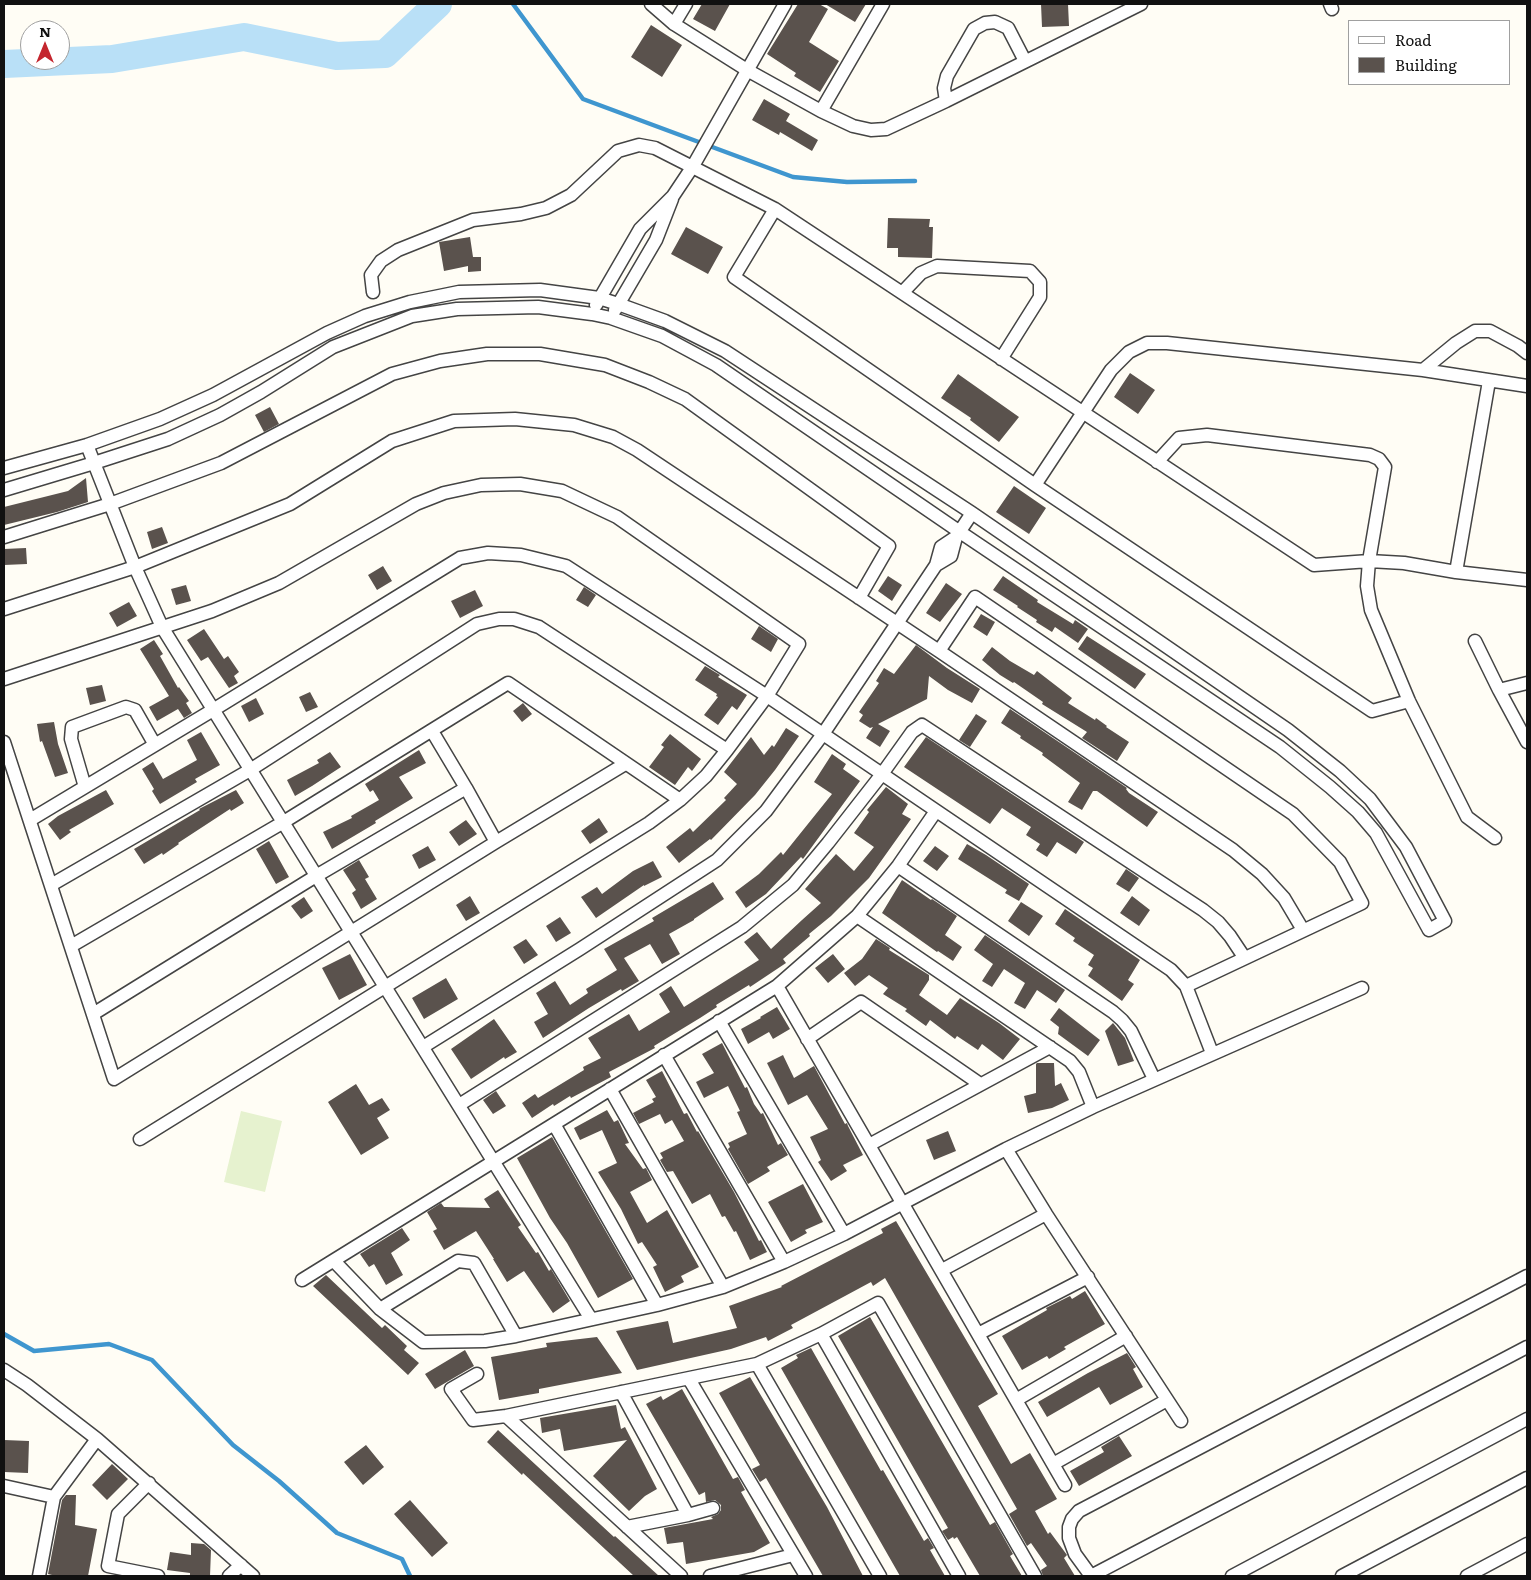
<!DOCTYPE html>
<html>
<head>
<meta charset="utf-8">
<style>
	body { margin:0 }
	#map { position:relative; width:1531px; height:1580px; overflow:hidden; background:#fffdf5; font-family:Literata,serif }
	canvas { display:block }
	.frame { position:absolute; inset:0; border:5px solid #111; pointer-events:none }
	.legend { position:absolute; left:1348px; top:20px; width:162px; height:65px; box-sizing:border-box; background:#fff; border:1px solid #a0a0a0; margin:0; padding:6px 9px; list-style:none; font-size:15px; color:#111 }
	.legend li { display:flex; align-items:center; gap:10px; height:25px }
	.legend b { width:25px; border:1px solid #a0a0a0 }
	.north { position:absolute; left:20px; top:20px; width:50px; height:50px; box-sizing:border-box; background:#fff; border:1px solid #a0a0a0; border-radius:50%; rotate:0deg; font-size:14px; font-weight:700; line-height:20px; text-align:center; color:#111 }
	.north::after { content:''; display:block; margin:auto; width:18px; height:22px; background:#c4262e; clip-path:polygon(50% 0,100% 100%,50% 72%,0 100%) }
</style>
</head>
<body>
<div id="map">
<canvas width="1531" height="1580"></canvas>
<div class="frame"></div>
<ul class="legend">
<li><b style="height:6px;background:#fff"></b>Road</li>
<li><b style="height:14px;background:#5a524d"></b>Building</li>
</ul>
<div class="north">N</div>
</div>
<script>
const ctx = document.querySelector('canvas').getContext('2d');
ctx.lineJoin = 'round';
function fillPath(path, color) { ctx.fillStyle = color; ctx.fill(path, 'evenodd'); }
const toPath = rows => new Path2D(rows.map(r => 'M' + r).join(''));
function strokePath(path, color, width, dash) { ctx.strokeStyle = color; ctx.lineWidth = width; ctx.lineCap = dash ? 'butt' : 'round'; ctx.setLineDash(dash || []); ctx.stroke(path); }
fillPath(toPath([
	[241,1111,282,1121,265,1192,224,1182]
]), '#e6f2cf');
strokePath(toPath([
	[513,4,583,99,793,177,847,182,915,181],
	[4,1334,34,1351,109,1344,152,1360,233,1445,279,1481,337,1533,402,1559,410,1576]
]), '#3f96cf', 4.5);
strokePath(toPath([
	[4,64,112,59,244,37,337,56,385,54,438,4]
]), '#b9e0f7', 28);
fillPath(toPath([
	[702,4,730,4,715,31,693,19],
	[798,4,819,4,828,9,809,42,839,61,820,92,794,76,796,73,767,54],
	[825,4,866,4,855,22],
	[1041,4,1068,4,1069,26,1042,27],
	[651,25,682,45,662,77,631,57],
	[764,99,790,114,786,121,818,140,812,151,780,132,779,135,752,120],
	[888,218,930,219,929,227,933,227,932,258,898,257,898,248,887,248],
	[686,227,723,247,708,274,671,254],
	[470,237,473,257,481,257,481,271,468,272,468,266,444,271,439,242],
	[1130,373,1155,390,1138,414,1114,397],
	[958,374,1019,417,999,442,970,420,971,418,941,398],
	[270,407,279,424,264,432,255,415],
	[86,478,88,502,57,512,4,525,4,507,68,491],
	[1014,486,1046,508,1029,534,996,512],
	[162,527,168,543,152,549,147,532],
	[26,548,27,564,4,565,4,549],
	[383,566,392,581,377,590,368,575],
	[888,576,902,585,892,601,878,591],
	[1003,576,1038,600,1037,602,1073,624,1075,620,1088,629,1078,643,1055,627,1052,632,1036,622,1037,620,1017,607,1018,606,993,590],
	[946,583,962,594,940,622,926,613],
	[186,585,191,601,176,605,171,589],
	[584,587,596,595,588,607,576,600],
	[475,590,483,606,460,618,451,601],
	[129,602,137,616,117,627,109,613],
	[981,614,995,622,987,636,973,627],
	[759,626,778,639,771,652,751,639],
	[204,629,224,659,228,656,239,672,234,676,238,683,229,688,208,657,201,661,187,640],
	[1087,636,1146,674,1135,689,1078,649],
	[154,640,163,654,160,656,178,688,179,687,189,701,186,703,192,713,184,718,178,709,157,721,149,707,169,696,140,649],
	[916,645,947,668,980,689,972,703,948,690,929,676,927,699,878,724,890,731,880,747,866,738,873,727,870,728,859,721,863,715,859,712,879,683,876,681,884,668,894,674],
	[992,647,1010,661,1034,675,1037,671,1072,698,1068,703,1095,720,1096,718,1107,726,1106,727,1129,742,1117,761,1082,738,1087,732,1042,704,1043,702,1014,682,1013,683,1000,675,982,660],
	[705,666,720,675,718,677,747,695,737,710,732,706,718,725,704,715,718,697,716,696,717,694,695,680],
	[102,685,106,701,90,705,86,688],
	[310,692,318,707,306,712,299,697],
	[256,698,264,714,249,722,241,706],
	[523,703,532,714,522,722,513,711],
	[1010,709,1127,788,1126,789,1129,793,1158,812,1147,827,1097,791,1093,791,1082,810,1068,802,1080,783,1042,755,1043,753,1020,738,1021,736,1001,723],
	[976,714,987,721,970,747,959,740],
	[54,722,58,744,68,773,55,777,42,741,40,742,37,724],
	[786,728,799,736,775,770,755,795,711,840,710,839,679,863,666,847,690,828,693,832,726,800,724,798,737,784,724,772,751,737,764,755,772,745,774,747],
	[201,732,220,765,195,779,197,782,160,804,152,791,154,789,142,769,153,762,163,779,197,760,187,740],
	[670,734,701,759,692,771,688,767,675,785,649,767,664,747,661,745],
	[926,737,1084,842,1076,854,1057,842,1047,857,1036,850,1040,844,1026,835,1031,827,1002,808,990,824,904,767],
	[419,750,426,763,399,777,413,798,375,821,376,823,332,849,323,832,352,818,351,816,379,800,373,790,370,792,365,784],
	[330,752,341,767,312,786,295,796,287,780,319,763,317,760],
	[832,754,846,764,843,769,860,781,803,859,801,857,766,894,746,908,735,892,759,874,781,852,783,855,832,794,814,782],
	[886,787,908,804,902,814,911,819,869,878,831,916,809,934,810,936,783,959,786,963,750,987,749,985,716,1005,717,1007,700,1018,654,1046,655,1048,609,1072,611,1077,571,1098,570,1096,554,1106,553,1104,532,1118,522,1103,535,1094,538,1098,584,1070,583,1067,601,1058,588,1038,629,1014,639,1031,670,1012,659,994,671,986,684,1007,759,960,744,942,757,932,771,949,802,920,821,903,805,889,836,854,854,871,874,847,854,833,869,812,867,810],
	[106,790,114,804,69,830,71,832,60,840,48,824,58,816],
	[236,790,244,803,231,811,230,809,178,843,179,844,163,855,162,853,144,864,134,849,200,810,199,809],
	[599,818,608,832,590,844,581,831],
	[466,820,477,834,459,846,449,832],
	[269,841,289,877,276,884,256,849],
	[967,844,986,855,1029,884,1019,901,1005,893,1007,890,958,859],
	[428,846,436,860,419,869,412,855],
	[935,846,949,856,937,871,923,861],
	[359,860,369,877,365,879,377,899,361,909,352,893,356,890,343,870],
	[653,861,662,877,644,886,644,885,596,918,581,897,597,887,602,894,633,871],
	[1126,869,1139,878,1129,892,1116,884],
	[902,880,931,900,932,899,957,916,945,935,962,947,953,961,938,951,937,952,882,913],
	[713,882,724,899,694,919,694,920,669,934,680,954,662,964,650,944,624,958,639,981,622,991,621,989,589,1008,543,1038,534,1022,548,1014,536,993,555,981,570,1005,588,993,586,989,617,970,604,949,654,921,652,918],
	[470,896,480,913,466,921,456,905],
	[1132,896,1150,910,1139,926,1120,913],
	[304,897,313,911,301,919,291,906],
	[1021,902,1043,916,1029,936,1008,921],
	[1065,909,1140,960,1128,980,1134,984,1122,1001,1088,976,1093,968,1088,965,1094,955,1073,941,1075,938,1055,924],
	[560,917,571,933,556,942,546,926],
	[985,935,1065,990,1056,1003,1037,990,1025,1009,1014,1003,1025,983,1004,969,992,987,982,981,993,964,974,950],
	[526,939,538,955,524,964,513,947],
	[876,939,890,948,889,950,929,975,929,980,919,995,947,1015,960,998,999,1023,1020,1039,1003,1060,982,1044,978,1050,957,1036,955,1039,930,1020,926,1026,905,1011,907,1009,883,994,888,988,869,975,855,986,844,973,862,959],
	[350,954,367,985,339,1000,322,968],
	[833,954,845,969,828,983,815,968],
	[446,978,458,999,424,1019,412,998],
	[777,1007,790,1029,773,1039,769,1032,748,1044,741,1029,761,1018,760,1017],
	[1059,1008,1100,1040,1088,1056,1058,1034,1059,1027,1050,1020],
	[494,1019,517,1052,505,1059,504,1057,471,1079,451,1049],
	[1113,1023,1125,1038,1134,1061,1118,1066,1105,1031],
	[722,1043,745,1088,747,1087,754,1104,761,1114,763,1113,778,1145,781,1143,788,1155,767,1167,770,1171,748,1184,728,1149,730,1147,728,1143,747,1134,737,1112,740,1111,728,1086,704,1098,696,1082,714,1073,702,1054],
	[783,1055,794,1078,814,1066,845,1124,847,1123,848,1126,863,1155,843,1165,847,1171,831,1181,818,1162,821,1160,810,1137,828,1129,807,1095,788,1105,767,1063],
	[1037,1063,1054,1063,1055,1086,1061,1083,1069,1100,1052,1108,1028,1113,1024,1096,1036,1093,1036,1064],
	[662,1071,684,1114,687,1113,697,1132,698,1131,734,1192,759,1241,761,1240,767,1252,750,1260,736,1231,734,1232,725,1216,722,1217,710,1194,692,1204,673,1171,667,1172,660,1160,663,1158,660,1153,684,1141,672,1120,665,1124,660,1114,639,1124,633,1113,654,1102,652,1099,656,1097,646,1080],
	[356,1084,369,1105,382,1098,390,1110,377,1118,389,1138,361,1155,328,1102],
	[496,1091,506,1106,493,1114,483,1100],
	[607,1110,614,1122,618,1120,629,1143,625,1144,643,1169,646,1168,652,1180,630,1192,647,1223,667,1210,699,1267,681,1276,684,1282,665,1292,653,1267,657,1265,642,1242,638,1244,621,1209,598,1172,617,1163,602,1130,580,1140,574,1128],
	[948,1131,956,1151,934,1160,926,1140],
	[552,1137,633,1279,598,1298,567,1243,550,1218,517,1158],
	[803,1184,823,1222,805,1230,807,1233,791,1242,768,1202],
	[498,1190,521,1225,518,1227,536,1253,538,1252,549,1271,551,1269,570,1301,553,1313,524,1271,507,1282,493,1259,494,1259,476,1231,444,1250,433,1231,437,1229,427,1212,441,1203,444,1207,490,1208,484,1199],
	[896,1221,998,1394,978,1406,1011,1464,1030,1453,1057,1499,1035,1511,1048,1534,1050,1532,1067,1555,1064,1558,1075,1576,1043,1576,1041,1570,1047,1566,1031,1543,1027,1546,1009,1514,1017,1509,885,1278,873,1286,871,1282,845,1296,791,1325,793,1328,768,1341,766,1337,731,1349,637,1370,616,1331,668,1321,673,1343,737,1328,729,1306,782,1287,781,1286,883,1233,881,1229],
	[402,1228,410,1240,391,1253,403,1275,386,1285,374,1264,369,1267,360,1254],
	[326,1275,382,1328,385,1325,407,1346,404,1350,419,1363,408,1375,313,1286],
	[1085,1291,1105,1324,1064,1347,1066,1349,1049,1359,1047,1356,1022,1370,1002,1336,1047,1310,1046,1308,1070,1296,1072,1299],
	[870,1317,990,1525,995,1522,1013,1554,1010,1556,1022,1576,980,1576,957,1537,954,1539,953,1537,948,1540,942,1531,948,1528,838,1336],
	[597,1337,622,1373,539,1389,539,1393,499,1400,491,1357,547,1347,546,1343],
	[811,1348,881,1471,883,1470,924,1541,928,1538,934,1548,930,1550,945,1576,900,1576,781,1368,798,1358,796,1355],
	[465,1350,474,1366,435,1389,425,1374],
	[1127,1353,1136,1367,1133,1369,1143,1387,1110,1405,1099,1387,1047,1417,1038,1402,1088,1373],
	[750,1377,827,1507,863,1576,823,1576,766,1478,760,1482,752,1469,760,1465,719,1393],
	[682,1389,733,1479,738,1477,745,1490,741,1492,770,1543,754,1552,686,1564,683,1542,667,1544,664,1528,713,1519,711,1517,718,1514,721,1510,721,1505,715,1500,706,1502,705,1492,699,1495,646,1404,661,1396,663,1400],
	[616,1405,621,1429,625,1427,657,1489,645,1496,629,1511,593,1476,627,1440,564,1451,560,1429,542,1433,540,1418],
	[498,1430,614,1537,615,1536,659,1576,634,1576,523,1473,522,1475,487,1442],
	[1119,1436,1132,1456,1079,1486,1070,1471,1104,1452,1101,1447],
	[4,1440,29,1441,28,1473,4,1472],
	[366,1445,384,1467,363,1485,344,1462],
	[112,1464,128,1479,107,1500,92,1485],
	[66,1495,76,1495,75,1525,97,1529,88,1576,56,1576,48,1574,62,1500],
	[410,1500,448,1543,432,1557,394,1514],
	[191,1543,204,1544,211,1550,210,1576,190,1576,190,1573,167,1570,170,1552,191,1555]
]), '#5a524d');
const street = toPath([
	[651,4,674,24,747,70,821,111,853,126,871,130,886,129,946,101,1141,4],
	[1330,4,1332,9],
	[674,24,686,4],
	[946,101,944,88,947,76,974,29,985,23,995,22,1008,28,1025,61],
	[821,111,883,4],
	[775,209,734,277,1035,485,1372,711,1409,701],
	[373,292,371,275,381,261,398,250,473,220,521,214,546,208,571,195,618,151,639,145,655,148,775,209,1314,565,1369,561,1404,563,1456,572,1527,580],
	[902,293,921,273,937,266,1030,271,1040,282,1040,297,1001,359],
	[596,305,640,229,673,196,693,166,785,4],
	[615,310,656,240,672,199],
	[1423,370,1456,343,1475,331,1490,331,1518,346,1527,353],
	[87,445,135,567,162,627,591,1319],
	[1157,462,1179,438,1207,435,1370,455,1379,459,1385,467,1369,561,1367,586,1371,610,1409,701,1467,817,1495,838],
	[4,468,87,445,160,419,213,395,327,333,365,316,410,302,459,292,540,290,599,298,618,304,665,321,725,351,972,513,1288,730,1340,771,1370,799,1406,847,1445,921,1429,930,1376,833,1358,812,1330,787,1280,747,960,532,716,365,662,336,611,318,592,314,538,307,457,309,412,316,333,347,261,392,220,415,168,439,94,463,4,490],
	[1035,485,1111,370,1129,352,1147,343,1167,343,1423,370,1527,386],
	[4,537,110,504,221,463,392,374,440,361,487,354,540,354,605,365,649,382,685,399,889,546,859,598],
	[936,565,951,556,956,537,972,513],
	[1456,572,1489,381],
	[4,609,135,567,290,504,392,441,454,421,515,419,574,425,613,437,637,450,939,651,1233,850,1262,874,1284,898,1303,930],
	[1475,641,1499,690],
	[939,651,975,597,1293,814,1340,862,1362,903,1186,986],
	[4,679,212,611,279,583,416,504,444,493,481,485,520,484,562,491,617,517,799,644,767,696,727,750,706,776,680,800,649,823,140,1139],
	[1527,683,1499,690,1527,742],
	[432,731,466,788,496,842],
	[4,742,114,1079,496,842,625,764],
	[85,787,71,739,72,727,126,707,135,710,155,745],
	[30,820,213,710,460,558,488,553,521,555,566,566,767,696,1171,970,1186,986,1212,1053],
	[898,866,1113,1012,1122,1020,1131,1031,1154,1079],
	[51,885,250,770,477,624,499,619,514,619,539,627,727,750],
	[857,916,1070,1061,1079,1072,1093,1107],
	[71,946,282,823,508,683,680,800],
	[777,986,1065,1485],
	[93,1014,316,876,466,788],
	[719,1021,844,1234],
	[807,1039,861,1002,980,1084],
	[423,1047,580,949,717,860,766,811,823,734,936,565,941,547,956,537],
	[664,1055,784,1262],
	[610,1089,723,1287],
	[459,1105,742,927,793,885,828,843,882,774,912,732,922,725,1203,910,1218,922,1230,936,1244,957],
	[554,1124,657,1305],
	[869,1145,1050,1047],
	[1006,1149,1046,1214,1181,1421],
	[334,1261,380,1309,423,1342,485,1341,516,1336,657,1305,723,1287,784,1262,844,1234,1006,1149,1093,1107,1362,988],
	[942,1270,1046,1214],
	[302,1280,777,986,857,916,898,866,936,811],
	[380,1309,458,1261,474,1263,516,1336],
	[821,1334,959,1576],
	[978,1334,1088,1277],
	[757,1364,880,1576],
	[4,1370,27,1385,97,1439,253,1576],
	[477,1374,451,1389,473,1420,506,1416,757,1364,821,1334,878,1303,1035,1576],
	[689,1379,806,1576],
	[621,1392,688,1515],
	[1016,1400,1126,1336],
	[506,1416,681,1576],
	[1053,1464,1167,1400],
	[149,1483,118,1514,108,1566,158,1576],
	[4,1486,54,1497],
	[627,1527,688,1515,713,1508],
	[39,1576,54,1497,97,1439],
	[229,1576,241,1565],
	[710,1576,793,1555],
	[1091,1576,1075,1554,1069,1538,1069,1527,1072,1519,1079,1511,1527,1276],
	[1091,1576,1527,1347],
	[1232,1576,1527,1419],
	[1342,1576,1527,1478],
	[1467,1576,1527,1544]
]);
strokePath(street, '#444', 15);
strokePath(street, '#fff', 12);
</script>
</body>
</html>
